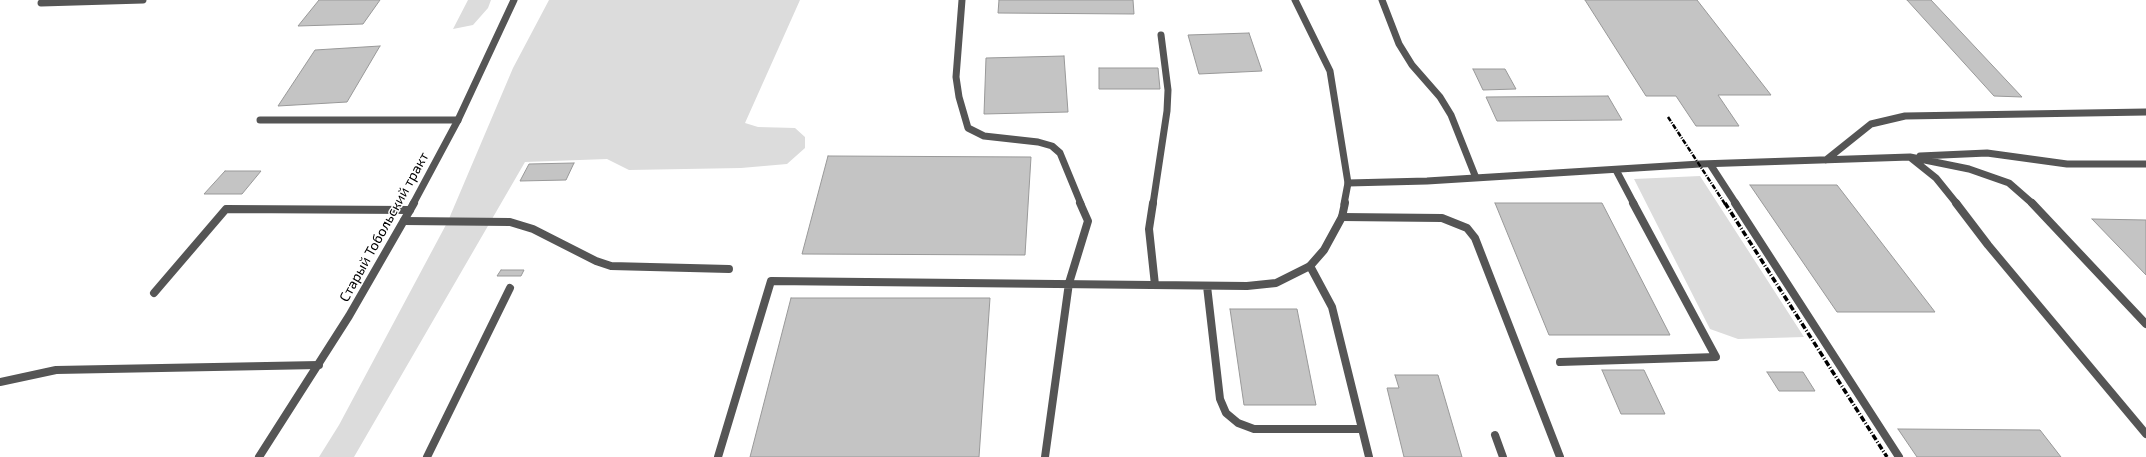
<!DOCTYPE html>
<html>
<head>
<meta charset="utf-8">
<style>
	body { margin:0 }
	canvas { display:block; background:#fff }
</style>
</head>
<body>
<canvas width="2146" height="457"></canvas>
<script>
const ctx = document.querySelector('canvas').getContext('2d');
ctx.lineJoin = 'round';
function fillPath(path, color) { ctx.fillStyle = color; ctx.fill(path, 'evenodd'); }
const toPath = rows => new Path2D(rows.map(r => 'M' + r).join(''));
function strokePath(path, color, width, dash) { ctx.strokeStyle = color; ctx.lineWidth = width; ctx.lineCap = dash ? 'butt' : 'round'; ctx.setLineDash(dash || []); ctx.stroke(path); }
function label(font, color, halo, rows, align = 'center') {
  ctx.font = font + ' "Exo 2",sans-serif'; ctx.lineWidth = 3; ctx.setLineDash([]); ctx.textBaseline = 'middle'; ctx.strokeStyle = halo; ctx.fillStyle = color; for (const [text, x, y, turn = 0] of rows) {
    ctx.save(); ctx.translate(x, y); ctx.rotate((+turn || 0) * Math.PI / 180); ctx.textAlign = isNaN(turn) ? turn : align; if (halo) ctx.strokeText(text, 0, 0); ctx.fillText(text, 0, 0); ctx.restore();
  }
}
fillPath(toPath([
	[468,0,491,0,488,8,473,25,453,29],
	[549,0,800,0,745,123,758,127,795,128,805,137,805,148,787,164,741,168,629,170,607,159,525,162,354,457,319,457,339,425,448,221,513,68],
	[1700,176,1804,337,1738,339,1710,329,1634,179]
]), '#dcdcdc');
const building = toPath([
	[319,0,380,0,363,24,298,26,319,0],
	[999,0,1133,0,1134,14,998,13,999,0],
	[1585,0,1697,0,1771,95,1718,95,1739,126,1696,126,1676,96,1646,96,1585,0],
	[1907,0,1931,0,2022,97,1994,96,1907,0],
	[1249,33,1262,71,1199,74,1188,35,1249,33],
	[380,46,347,102,278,106,315,50,380,46],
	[1064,56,1068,112,984,114,986,58,1064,56],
	[1099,68,1158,68,1160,89,1099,89,1099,68],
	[1473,69,1505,69,1516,89,1483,90,1473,69],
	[1608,96,1622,120,1497,121,1486,97,1608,96],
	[828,156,1031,157,1025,255,802,254,828,156],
	[574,163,566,180,520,181,529,164,574,163],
	[225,171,261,171,242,194,204,194,225,171],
	[1750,185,1837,185,1935,312,1837,312,1750,185],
	[1495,203,1602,203,1670,335,1549,335,1495,203],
	[2092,219,2146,220,2146,275,2092,219],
	[501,270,524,270,521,276,497,276,501,270],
	[791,298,990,298,979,457,750,457,791,298],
	[1230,309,1297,309,1316,405,1244,405,1230,309],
	[1602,370,1644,370,1665,414,1621,414,1602,370],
	[1767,372,1803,372,1815,391,1779,391,1767,372],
	[1395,375,1438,375,1462,457,1404,457,1387,388,1399,388,1395,375],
	[1898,429,2040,430,2061,457,1917,457,1898,429]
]);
fillPath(building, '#c4c4c4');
strokePath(building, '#999', 1);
strokePath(toPath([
	[962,0,956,77,959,97,968,128,984,136,1038,142,1052,146,1060,153,1081,204],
	[1382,0,1399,44,1412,65,1440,97,1451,115,1476,178],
	[41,3,143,0],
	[260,120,458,120],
	[1920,156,1987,153,2067,164,2146,164],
	[1911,158,1936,178,1957,204],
	[1826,160,1871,124,1905,116,2146,112],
	[1710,164,1736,204],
	[1616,170,1634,204],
	[1348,183,1427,181,1700,164,1910,157,1969,169,2009,183,2033,204],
	[1153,204,1167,111,1168,90,1161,35]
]), '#555', 7);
strokePath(toPath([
	[1153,203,1149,229,1155,285],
	[1735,203,1899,457],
	[1956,203,1988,245,2146,434],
	[2032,203,2146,324],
	[1342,217,1442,218,1467,228,1475,238,1560,457],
	[404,221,510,222,533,229,596,261,611,266,729,269],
	[1207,286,1220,399,1226,413,1238,423,1254,429,1362,429],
	[154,293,226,209,410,210],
	[1560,362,1716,357,1633,203],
	[0,382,56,370,319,365],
	[1495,435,1503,457],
	[427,457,510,288],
	[718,457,771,281,1247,286,1276,283,1310,266,1332,307,1369,457],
	[1045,457,1069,283,1088,221,1080,203]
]), '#555', 8);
strokePath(toPath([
	[1295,0,1330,71,1348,183,1344,204]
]), '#555', 7);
strokePath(toPath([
	[1310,266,1324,250,1342,217,1345,203]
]), '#555', 8);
strokePath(toPath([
	[413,204,458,120,514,0]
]), '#555', 7);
strokePath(toPath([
	[259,457,349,316,414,203]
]), '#555', 8);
strokePath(toPath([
	[1668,117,1725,204]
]), '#000', 2.5, [5, 1.5, 1, 1.5]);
strokePath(toPath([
	[1725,203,1887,457]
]), '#000', 3.5, [6, 2, 1, 2]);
label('14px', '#000', '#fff', [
	["Старый Тобольский тракт",384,227,-61]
]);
</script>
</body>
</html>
